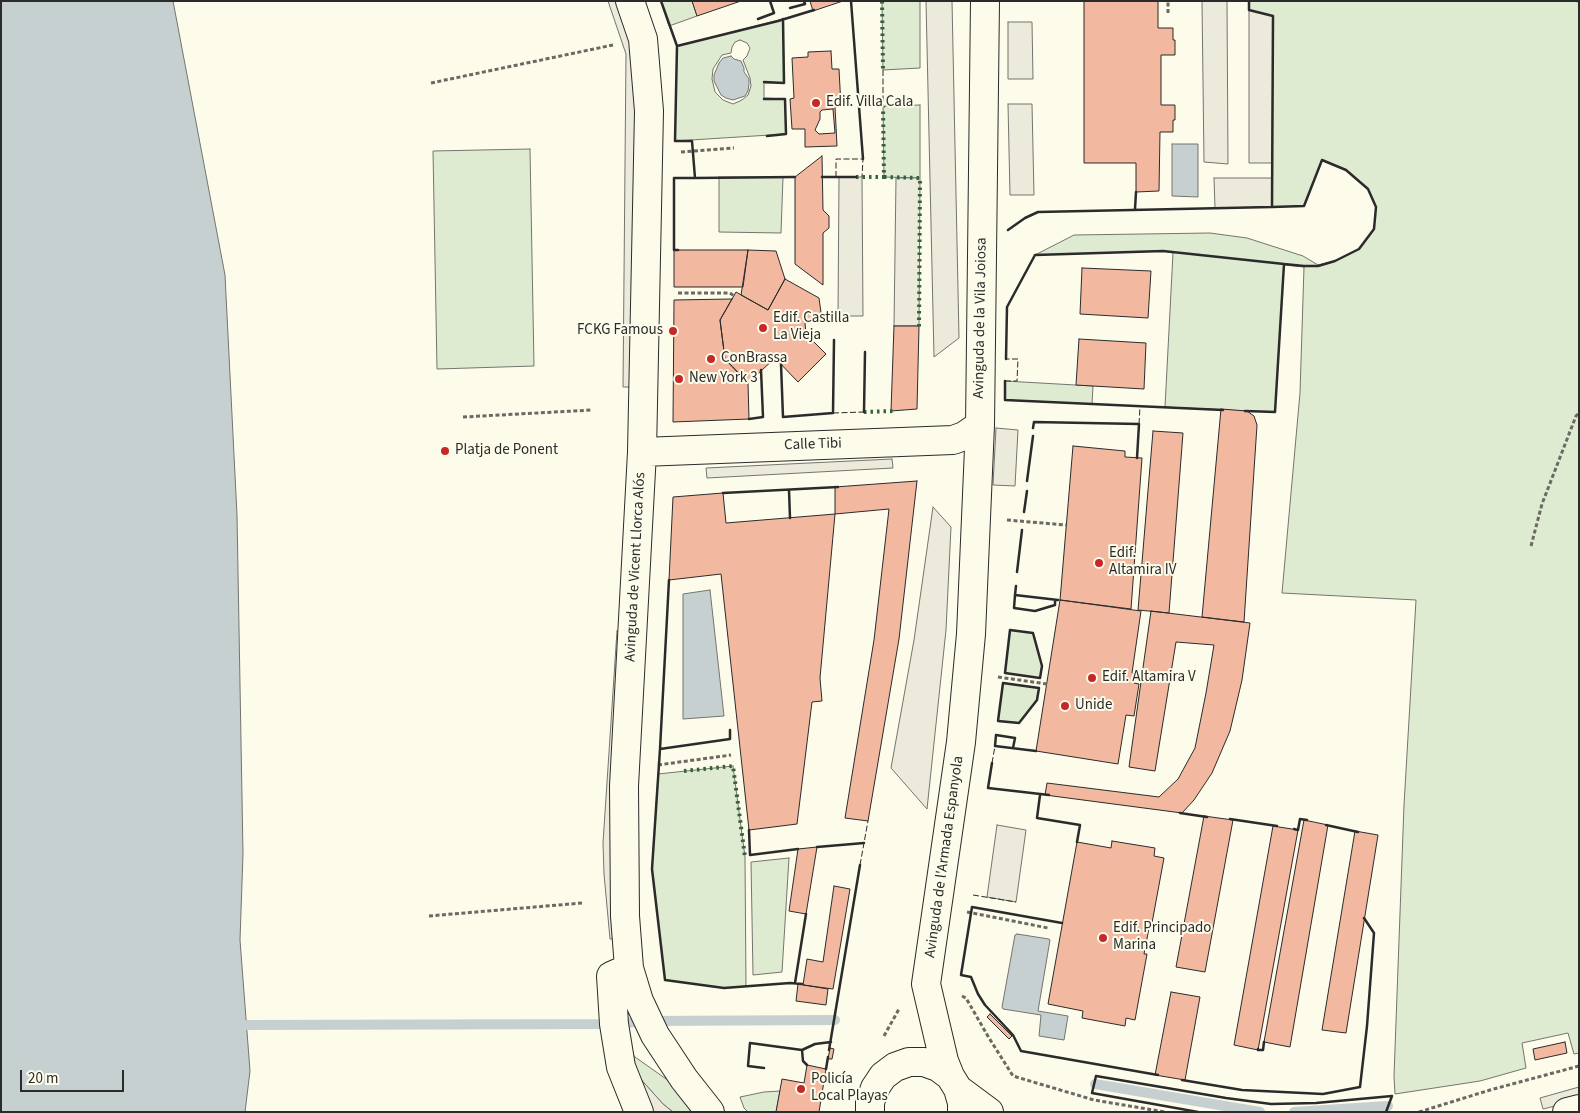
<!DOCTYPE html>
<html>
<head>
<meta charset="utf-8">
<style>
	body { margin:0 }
	#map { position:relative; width:1580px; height:1113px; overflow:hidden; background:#fdfbea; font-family:"Source Sans 3",sans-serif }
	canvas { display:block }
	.frame { position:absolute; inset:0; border:2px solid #2b2b2b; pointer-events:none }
	.scale { position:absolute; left:20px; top:1070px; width:104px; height:22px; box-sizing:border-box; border:2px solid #2b2b2b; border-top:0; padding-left:6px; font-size:15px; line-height:18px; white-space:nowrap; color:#2b2b2b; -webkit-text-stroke:4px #fdfbea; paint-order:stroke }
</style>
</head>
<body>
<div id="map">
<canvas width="1580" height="1113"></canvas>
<div class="frame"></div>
<div class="scale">20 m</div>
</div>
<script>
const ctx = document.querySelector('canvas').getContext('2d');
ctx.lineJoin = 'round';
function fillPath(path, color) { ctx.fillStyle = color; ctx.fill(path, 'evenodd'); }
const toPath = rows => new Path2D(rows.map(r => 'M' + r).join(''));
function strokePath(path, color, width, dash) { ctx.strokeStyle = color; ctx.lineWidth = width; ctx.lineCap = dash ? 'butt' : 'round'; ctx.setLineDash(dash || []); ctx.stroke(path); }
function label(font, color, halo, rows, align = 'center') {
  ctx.font = font + ' "Source Sans 3",sans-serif'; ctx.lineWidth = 4; ctx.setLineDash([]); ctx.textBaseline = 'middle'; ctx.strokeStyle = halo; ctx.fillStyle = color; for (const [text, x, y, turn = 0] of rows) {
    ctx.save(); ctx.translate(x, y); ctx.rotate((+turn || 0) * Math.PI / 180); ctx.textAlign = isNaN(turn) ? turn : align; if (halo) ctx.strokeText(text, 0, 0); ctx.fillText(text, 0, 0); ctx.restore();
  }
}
const green = toPath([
	[661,1,692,1,697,16,669,26,661,1],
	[882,1,920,1,920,68,883,70,882,1],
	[1249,1,1579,1,1579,1053,1574,1054,1568,1033,1522,1043,1526,1068,1480,1081,1395,1094,1394,1076,1404,805,1416,600,1282,593,1300,393,1304,267,1284,265,1275,412,1247,411,1165,407,1173,253,1163,251,1035,255,1074,235,1210,233,1247,238,1303,256,1318,265,1335,261,1359,249,1374,229,1376,207,1368,189,1346,170,1322,160,1304,206,1272,207,1273,17,1249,10,1249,1],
	[783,19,784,83,764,83,764,98,785,99,786,134,675,141,677,46,783,19],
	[740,40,747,43,750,48,747,56,743,60,750,78,751,86,748,95,742,100,733,104,723,100,715,92,712,79,713,69,722,55,731,53,732,47,735,42,740,40],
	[920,105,920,178,884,177,883,106,920,105],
	[530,149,534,366,437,369,433,151,530,149],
	[719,177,783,177,781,233,719,232,719,177],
	[1005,381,1093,386,1092,404,1005,400,1005,381],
	[1010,630,1033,633,1042,666,1040,678,1005,673,1010,630],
	[1003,683,1039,688,1037,700,1019,723,998,721,1003,683],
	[733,766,745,857,746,986,724,988,665,980,652,869,658,774,733,766],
	[789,858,782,972,753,975,751,862,789,858],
	[623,1040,635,1057,679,1088,702,1112,673,1112,663,1104,637,1075,623,1040],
	[780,1091,776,1112,748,1112,744,1108,740,1097,764,1092,780,1091]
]);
fillPath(green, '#deebd1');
strokePath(green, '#74746e', 1);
const parking = toPath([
	[608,1,620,1,628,26,636,71,634,387,623,387,626,54,608,1],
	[926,1,952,1,959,338,934,357,926,1],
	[1202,1,1227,1,1228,164,1204,162,1202,1],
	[1249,10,1273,16,1272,163,1249,163,1249,10],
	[1008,22,1032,22,1033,79,1008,79,1008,22],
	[1008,104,1032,104,1034,195,1010,195,1008,104],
	[839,177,862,177,863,316,838,316,839,177],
	[896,178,920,178,919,326,894,326,896,178],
	[1214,178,1272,178,1272,207,1215,208,1214,178],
	[996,428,1018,430,1015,486,993,485,996,428],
	[892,459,893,468,707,478,706,468,892,459],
	[933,507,951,527,946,630,927,809,891,768,914,640,933,507],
	[617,631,627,631,622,938,610,939,604,874,603,843,617,631],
	[997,825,1026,830,1016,902,987,897,997,825],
	[637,1075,663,1104,673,1112,626,1112,637,1075],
	[1579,1087,1579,1100,1543,1109,1540,1098,1579,1087]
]);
fillPath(parking, '#eceadb');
strokePath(parking, '#74746e', 1);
const water = toPath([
	[1,1,173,1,225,275,237,515,243,854,240,940,250,1071,245,1112,1,1112,1,1],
	[731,56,734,59,741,61,744,68,744,72,749,79,749,84,748,91,745,96,733,100,726,98,721,95,714,81,714,75,719,63,723,58,731,56],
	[1172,144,1198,144,1198,197,1172,196,1172,144],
	[710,590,724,716,683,719,683,594,710,590],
	[1017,934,1049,939,1050,940,1038,1011,1068,1016,1064,1040,1039,1036,1041,1015,1003,1009,1002,1007,1015,935,1017,934]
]);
fillPath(water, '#c7d0d0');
strokePath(water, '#74746e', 1);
strokePath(toPath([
	[247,1025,614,1024,648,1021,835,1020],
	[1095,1084,1260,1112],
	[1294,1112,1388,1106]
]), '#c7d0d0', 10);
const building = toPath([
	[692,1,741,1,697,16,692,1],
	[810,1,843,1,813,11,810,1],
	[1084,1,1158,1,1158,28,1173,28,1173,40,1175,40,1175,55,1161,55,1161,105,1175,105,1175,120,1173,120,1173,132,1160,132,1159,191,1136,192,1136,163,1084,163,1084,1],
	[831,51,832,69,839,69,841,107,835,107,837,146,805,147,805,129,792,129,790,99,794,98,792,58,808,57,808,52,831,51],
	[833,109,835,133,819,134,815,130,820,119,820,112,822,110,833,109],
	[822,156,823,210,829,216,829,228,823,233,823,285,795,264,795,177,822,156],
	[674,250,748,250,743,287,674,287,674,250],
	[748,250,776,251,785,279,768,310,741,295,748,250],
	[1082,268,1151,271,1148,318,1080,314,1082,268],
	[785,279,819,298,822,320,805,323,806,334,826,354,798,382,775,358,748,383,725,359,720,320,736,292,768,310,785,279],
	[732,299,720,320,725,359,748,383,749,419,673,422,674,300,732,299],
	[894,326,919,326,917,409,891,411,894,326],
	[1079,339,1146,343,1144,389,1076,385,1079,339],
	[1221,409,1247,411,1254,416,1257,425,1244,622,1202,617,1221,409],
	[1153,431,1183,433,1169,613,1138,610,1153,431],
	[1073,446,1125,451,1125,457,1142,458,1131,609,1060,600,1073,446],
	[917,481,899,639,868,821,845,818,874,640,889,509,835,514,835,487,917,481],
	[723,493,726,523,835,514,820,678,822,701,812,702,797,824,749,830,721,574,669,580,673,497,723,493],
	[1060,600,1141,611,1132,673,1136,674,1134,683,1139,684,1134,716,1126,715,1118,764,1036,751,1060,600],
	[1151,611,1250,623,1242,680,1230,731,1212,773,1194,800,1182,813,1045,795,1047,783,1159,797,1178,779,1195,748,1206,693,1214,645,1176,642,1155,771,1129,767,1151,611],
	[1204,816,1233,820,1205,972,1176,967,1204,816],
	[1304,820,1328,825,1290,1047,1264,1042,1304,820],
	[1273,826,1298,830,1258,1050,1234,1045,1273,826],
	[1355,831,1378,835,1346,1033,1322,1030,1355,831],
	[1112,841,1155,848,1154,856,1164,858,1152,923,1150,923,1144,954,1147,954,1135,1020,1126,1018,1125,1026,1082,1018,1083,1011,1048,1004,1077,842,1111,848,1112,841],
	[817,847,806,914,789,911,798,849,817,847],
	[834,886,850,889,833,989,803,985,807,959,823,962,834,886],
	[798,984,828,989,826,1005,796,1001,798,984],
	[1171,992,1200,997,1185,1080,1155,1075,1171,992],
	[990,1014,1012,1036,1009,1039,987,1017,990,1014],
	[1565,1042,1567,1053,1535,1060,1533,1049,1565,1042],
	[830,1048,834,1049,832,1059,828,1059,830,1048],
	[807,1065,826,1069,819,1112,776,1112,782,1079,804,1083,807,1065]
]);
fillPath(building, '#f2b8a0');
strokePath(building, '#2b2b2b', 1);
const minor = toPath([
	[630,1,643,39,649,111,642,452,624,786,625,916,629,968,639,1001,655,1035,684,1079,710,1112],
	[642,452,953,440,964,436,980,425],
	[629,968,611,976,614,1024,621,1067,639,1112],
	[950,1076,944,1061,926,984,961,742,971,634,980,425,985,1],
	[958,1089,989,1112],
	[870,1112,870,1102,875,1088,883,1076,895,1067,909,1062,924,1062,938,1067,950,1076,958,1089,962,1103,962,1112],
	[1567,1112,1579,1109]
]);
strokePath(minor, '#2b2b2b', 30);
strokePath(toPath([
	[1168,13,1168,1],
	[431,83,613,45],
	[681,152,734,148],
	[678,293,730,293,734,296],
	[463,417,592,410],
	[1007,520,1066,525],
	[1531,546,1542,504,1576,416,1579,413],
	[998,677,1047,684],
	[658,765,731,755],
	[967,912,1048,928],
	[429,916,582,903],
	[962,996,966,998,989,1038,1013,1076,1094,1100,1165,1112],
	[884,1036,899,1009],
	[1419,1112,1490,1090,1579,1066]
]), '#6a6964', 3, [4, 2.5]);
strokePath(minor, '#fdfbea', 28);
strokePath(toPath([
	[882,1,883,70],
	[856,177,884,177,883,106],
	[884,177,920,178,919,328],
	[864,412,894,411],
	[684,771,733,766,745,857]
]), '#34623c', 4, [2.5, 4]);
strokePath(toPath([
	[1572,1,1579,2],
	[883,70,883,106],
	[836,177,836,159,863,159,862,177],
	[1005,381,1017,381,1018,359,1006,359],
	[833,413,864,412],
	[1139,424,1140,406],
	[992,763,995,746],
	[860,865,868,821],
	[973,895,1016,902]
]), '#2b2b2b', 1, [6, 2.5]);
strokePath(toPath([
	[661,1,677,46,675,141,692,141,695,178,674,178,674,250,678,250],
	[851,1,863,159],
	[790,8,805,4,804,1],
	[758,19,774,13,770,1],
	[677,46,778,21,814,10],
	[764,82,784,83,783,19],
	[764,99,785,99,786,134,767,136],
	[822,177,856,177],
	[695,178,795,177],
	[1272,207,1304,206,1322,160,1346,170,1368,189,1376,207,1374,229,1359,249,1335,261,1318,266,1304,266,1284,264],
	[1135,209,1136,192],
	[1008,230,1025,218,1038,212,1272,207,1273,16,1249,10,1249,1],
	[1006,359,1007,307,1035,255,1163,251,1284,264,1275,412,1245,411],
	[781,364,783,417,833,413,834,340],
	[1005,381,1005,400,1223,410],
	[864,412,865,352],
	[749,419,763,417,761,370],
	[1033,428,1034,422,1139,424,1137,458],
	[1027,481,1033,436],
	[789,490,790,518],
	[723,493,838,487],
	[1024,512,1027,491],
	[1017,572,1022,530],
	[1016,586,1015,595,1058,600],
	[1015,595,1014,608,1035,611,1055,605,1055,600],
	[1010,630,1033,633,1042,666,1040,678,1005,673,1010,630],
	[1003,683,1039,688,1037,700,1019,723,998,721,1003,683],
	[730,730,730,739,660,749,652,869,665,980,724,988,790,983,802,984],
	[1013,748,1015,738,996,735,995,746,1036,751],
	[660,749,669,580],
	[992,763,988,788,1049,795],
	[1040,795,1037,818,1080,825,1077,842],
	[1180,813,1207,817],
	[1230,819,1277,826],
	[1326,825,1358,832],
	[1294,829,1298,830,1300,819,1307,820],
	[749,830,750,855,798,849],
	[817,847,864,843],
	[1062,923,972,907,961,975,971,977,978,994,985,1005,1013,1035,1021,1051,1158,1075],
	[795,983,806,914],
	[1258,1049,1258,1050,1263,1050,1264,1042],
	[802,1050,803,1061,807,1065],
	[829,1050,860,865],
	[764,1068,748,1066,750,1043,802,1050,815,1044,831,1042],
	[826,1069,828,1057],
	[1182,1080,1242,1090,1323,1094,1360,1087,1367,1026,1374,933,1364,918],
	[1198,1112,1092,1093,1096,1076,1226,1098,1271,1104,1316,1103,1392,1096,1386,1112]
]), '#2b2b2b', 2.5);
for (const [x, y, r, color] of [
	[816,103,5,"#c62828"],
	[763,328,5,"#c62828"],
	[673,331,5,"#c62828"],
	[711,359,5,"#c62828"],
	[679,379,5,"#c62828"],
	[445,451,5,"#c62828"],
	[1099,563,5,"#c62828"],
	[1092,678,5,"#c62828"],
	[1065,706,5,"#c62828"],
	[1103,938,5,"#c62828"],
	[801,1089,5,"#c62828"]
]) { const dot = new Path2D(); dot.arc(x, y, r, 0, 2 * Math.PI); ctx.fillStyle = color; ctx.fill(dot); strokePath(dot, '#fdfbea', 2); }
label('15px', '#2b2b2b', '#fdfbea', [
	["Edif. Villa Cala",826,103],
	["Edif. Castilla",773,319],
	["La Vieja",773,336],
	["FCKG Famous",663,331,"right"],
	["ConBrassa",721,359],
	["New York 3",689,379],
	["Platja de Ponent",455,451],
	["Edif.",1109,554],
	["Altamira IV",1109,571],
	["Edif. Altamira V",1102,678],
	["Unide",1075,706],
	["Edif. Principado",1113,929],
	["Marina",1113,946],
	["Policía",811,1080],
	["Local Playas",811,1097]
], 'left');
label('15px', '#2b2b2b', '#fdfbea', [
	["Avinguda de la Vila Joiosa",981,318,-89],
	["Calle Tibi",813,445,-2],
	["Avinguda de Vicent Llorca Alós",636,567,-87],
	["Avinguda de l'Armada Espanyola",945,857,-82]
]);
</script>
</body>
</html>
